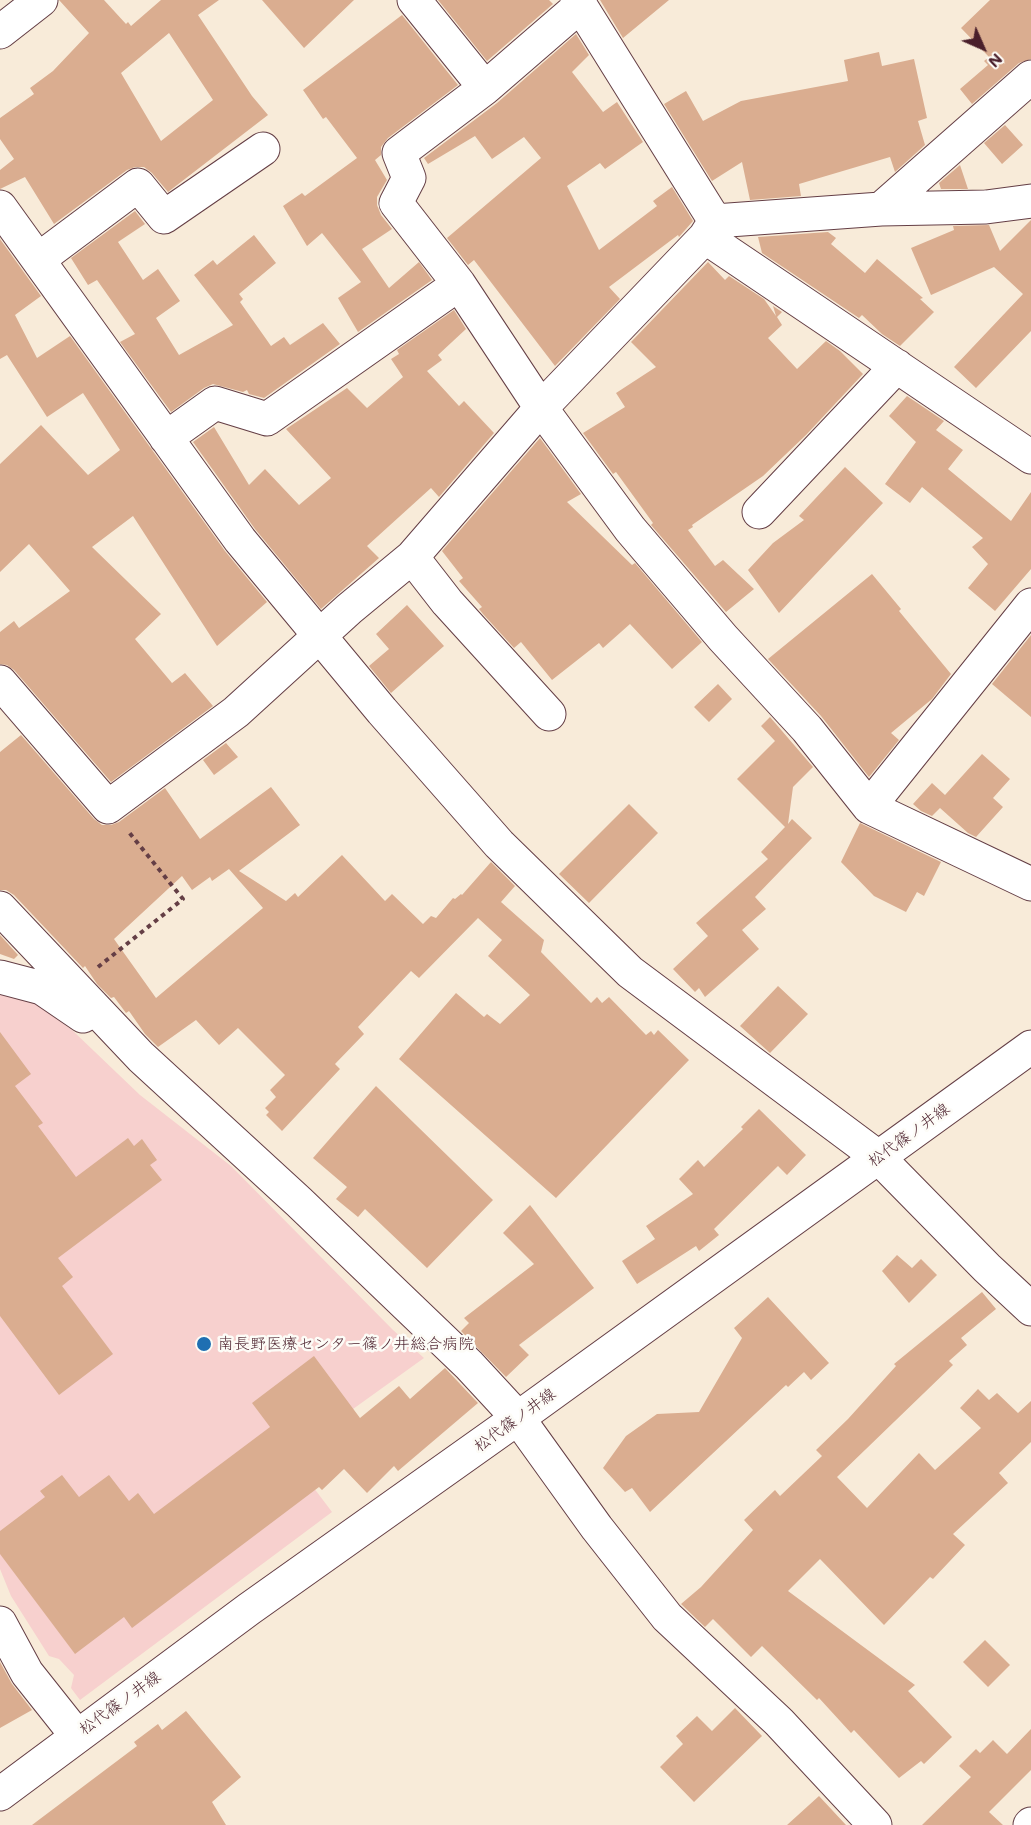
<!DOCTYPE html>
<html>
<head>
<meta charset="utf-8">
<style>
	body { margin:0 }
	#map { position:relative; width:1031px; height:1825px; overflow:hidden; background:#f8ebd9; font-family:Mali,sans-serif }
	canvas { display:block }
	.north { position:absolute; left:953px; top:18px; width:60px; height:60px; -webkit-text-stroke:4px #fdfcf7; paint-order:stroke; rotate:135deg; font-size:16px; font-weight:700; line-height:24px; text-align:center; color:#4a1f2b }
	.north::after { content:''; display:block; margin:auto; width:21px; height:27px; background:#4a1f2b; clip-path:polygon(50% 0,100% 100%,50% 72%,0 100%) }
</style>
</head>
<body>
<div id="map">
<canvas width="1031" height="1825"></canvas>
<div class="north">N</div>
</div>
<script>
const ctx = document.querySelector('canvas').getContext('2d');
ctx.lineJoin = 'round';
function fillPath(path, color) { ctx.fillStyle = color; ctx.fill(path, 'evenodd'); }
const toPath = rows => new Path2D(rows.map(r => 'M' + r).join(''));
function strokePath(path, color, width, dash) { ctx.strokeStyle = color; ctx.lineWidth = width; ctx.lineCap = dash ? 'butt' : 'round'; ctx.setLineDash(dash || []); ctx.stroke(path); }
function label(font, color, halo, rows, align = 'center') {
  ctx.font = font + ' Mali,"Klee One",sans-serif'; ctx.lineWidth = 5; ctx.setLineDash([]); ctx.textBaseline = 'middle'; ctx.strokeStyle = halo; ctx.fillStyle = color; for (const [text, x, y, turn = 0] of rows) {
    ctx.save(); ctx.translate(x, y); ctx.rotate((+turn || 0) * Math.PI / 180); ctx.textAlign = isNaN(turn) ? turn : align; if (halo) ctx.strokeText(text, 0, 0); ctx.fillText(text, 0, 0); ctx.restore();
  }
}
fillPath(toPath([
	[0,987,19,992,72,1030,140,1095,231,1166,393,1330,424,1358,289,1455,332,1512,80,1700,71,1688,74,1675,59,1659,49,1656,11,1596,0,1569]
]), '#f7d0ce');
fillPath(toPath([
	[59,0,104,0,126,24,128,22,131,26,161,0,219,0,198,15,252,96,268,115,168,192,152,173,144,167,135,167,127,170,54,224,25,177,0,189,0,170,14,159,0,139,0,118,34,94,30,88,53,71,89,33],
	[169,33,213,100,161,141,121,73],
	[262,0,354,0,304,48],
	[438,0,549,0,553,4,487,61],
	[600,0,669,0,623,38],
	[990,0,1031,0,1031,59,1019,63,972,104,960,89,988,65,984,61,989,57,961,28],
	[402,15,458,85,388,138,381,147,381,155,375,160,387,180,377,197,377,205,381,215,392,229,362,249,389,288,419,262,432,280,358,332,338,298,361,282,322,233,307,246,283,206,302,193,305,196,357,158,326,117,323,119,303,90],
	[576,34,589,55,572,72,603,112,617,102,643,142,605,169,600,163,567,186,599,250,657,206,653,201,672,187,693,221,679,237,678,235,609,287,620,299,555,366,474,260,468,265,447,238,541,158,524,137,492,159,475,136,428,164,424,158,497,103],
	[879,52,882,66,914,59,927,118,918,121,925,145,895,172,890,157,799,184,801,196,750,200,742,162,712,181,664,104,686,91,703,121,741,101,848,81,844,60],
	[1005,125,1023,145,1002,164,984,143],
	[960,165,968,189,941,189,939,183],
	[135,211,145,224,118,242,143,280,158,269,180,301,156,318,179,355,233,325,194,275,213,260,217,265,254,235,276,263,239,294,243,299,240,302,271,346,284,337,290,345,323,323,340,344,264,398,249,394,247,390,243,392,213,384,204,388,171,412,120,342,135,334,97,280,88,285,71,258],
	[1031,220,1031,331,976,388,954,367,1023,294,994,267,931,295,911,248,954,230,953,226,989,225,1000,251],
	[828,232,836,238,831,244,865,273,877,259,923,298,920,299,934,312,900,346,882,334,862,315,859,318,762,253,758,237],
	[0,239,41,296,15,315,37,358,70,336,225,551,267,602,217,646,133,516,92,547,161,614,135,639,172,683,185,673,213,706,111,782,14,670,7,665,0,664,0,632,14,621,19,628,70,591,29,544,0,572,0,464,41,425,88,475,120,450,83,393,47,417,7,355,0,359],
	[708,262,725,280,729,276,764,299,776,316,773,306,782,312,777,317,782,325,768,338,797,369,826,341,840,351,863,374,806,435,763,476,692,525,693,527,688,530,715,566,723,560,754,589,726,612,651,525,653,523,616,472,613,474,583,433,625,407,616,393,656,367,631,342],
	[454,310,466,329,438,355,442,360,427,371,459,406,464,401,494,433,439,497,431,488,367,546,379,558,321,609,255,529,193,442,214,427,249,485,265,469,299,505,331,478,286,429,347,388,367,408,403,377,391,359,399,354,397,350],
	[907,396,944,421,936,430,963,450,948,469,1011,521,1031,492,1031,569,995,611,968,588,988,564,972,547,983,538,922,487,910,503,885,484,916,442,889,416],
	[540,438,581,494,567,502,632,565,635,563,702,642,672,669,630,624,603,648,599,643,552,680,521,642,514,648,483,614,479,609,482,607,459,581,463,578,442,551],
	[845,467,883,503,779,613,748,570,773,543,804,520,799,516],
	[872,574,901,609,899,611,951,674,932,699,891,733,899,740,869,777,821,716,768,659],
	[407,605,444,646,391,693,369,666,389,649,376,634],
	[1031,635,1031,717,992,684],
	[718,684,732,699,709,722,694,707],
	[770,717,813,767,793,787,788,824,792,819,812,838,755,897,766,909,742,930,759,949,705,997,699,988,695,992,673,969,708,936,696,923,768,859,761,852,785,827,737,779,775,741,761,726],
	[21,735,94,819,102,825,111,825,119,822,165,788,200,839,271,787,300,825,239,871,286,901,295,893,298,897,342,855,385,901,392,894,423,924,431,916,436,918,453,898,455,899,461,894,462,895,491,862,515,886,501,902,544,940,541,952,591,1003,597,997,602,1003,609,997,646,1035,651,1031,654,1035,658,1030,689,1060,556,1198,399,1059,456,993,484,1017,487,1014,500,1024,530,995,488,956,502,940,478,918,419,978,411,971,358,1027,364,1034,335,1064,340,1069,282,1131,266,1115,269,1112,265,1108,276,1097,270,1090,285,1075,238,1028,219,1045,196,1020,158,1047,145,1034,129,1011,126,1013,114,997,111,998,97,984,85,966,83,968,14,895,6,890,0,890,0,752],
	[229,869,263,908,156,998,114,939,182,876,192,890,210,877,212,881],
	[226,743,238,757,214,775,203,760],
	[982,754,1010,779,993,798,1003,807,976,837,968,833,940,808,932,816,921,811,913,804,932,783,945,795],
	[629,804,658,833,589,903,559,874],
	[860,823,941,862,924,896,917,892,906,912,874,896,841,862],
	[0,935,18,955,14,959,0,954],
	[778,986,808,1014,770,1053,740,1026],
	[0,1032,31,1074,15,1086,43,1123,38,1126,76,1177,128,1138,134,1146,142,1139,157,1160,150,1165,162,1180,58,1258,73,1277,62,1286,113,1354,59,1395,0,1316],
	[376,1086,493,1200,427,1268,365,1209,358,1217,336,1199,347,1187,313,1158],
	[759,1109,806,1155,787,1175,778,1166,714,1229,719,1235,699,1251,696,1246,637,1284,622,1261,655,1239,646,1226,693,1194,679,1179,698,1160,704,1167,743,1129,741,1127],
	[530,1205,594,1288,519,1345,529,1355,506,1377,461,1331,469,1323,464,1318,534,1264,503,1233],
	[897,1255,912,1268,921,1259,937,1275,909,1303,882,1271],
	[982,1292,996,1309,961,1338,967,1345,949,1361,953,1365,837,1477,867,1508,919,1453,935,1470,981,1428,960,1408,978,1389,989,1400,997,1393,1018,1413,1031,1401,1031,1442,999,1473,1008,1483,953,1534,965,1545,933,1579,930,1577,884,1625,820,1559,788,1591,915,1685,908,1691,952,1737,924,1764,921,1761,899,1778,854,1730,851,1733,819,1698,817,1700,762,1646,751,1657,713,1619,705,1627,681,1604,701,1587,753,1530,744,1520,775,1490,780,1496,822,1456,816,1450,848,1419,896,1366,894,1364],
	[768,1297,829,1363,811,1380,804,1372,788,1387,786,1385,650,1512,632,1488,625,1492,603,1468,626,1436,657,1414,699,1412,742,1338,734,1328],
	[314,1356,360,1418,399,1386,410,1399,445,1368,478,1403,398,1471,394,1466,367,1493,344,1469,322,1490,319,1487,132,1628,124,1617,75,1654,0,1554,0,1531,45,1497,40,1491,62,1475,79,1497,109,1475,129,1501,138,1493,154,1514,270,1427,252,1403],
	[985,1640,1010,1665,988,1687,963,1662],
	[0,1662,12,1684,32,1710,0,1728],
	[735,1708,762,1736,694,1802,660,1767,683,1744,676,1736,697,1716,712,1731],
	[186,1711,241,1777,212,1802,226,1825,32,1825,137,1746,134,1742,158,1724,162,1730],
	[1031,1729,1031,1770,989,1812,1003,1825,922,1825,971,1777,959,1766,976,1749,980,1753,993,1740,1007,1754],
	[819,1796,846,1825,787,1825]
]), '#daad90');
const minor = toPath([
	[414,0,485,88],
	[577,0,715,221],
	[0,32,41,0],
	[0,207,240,540,382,711,499,844,630,972,878,1157,987,1268,1031,1309],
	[881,209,1031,77],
	[715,221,881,209,986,207,1031,201],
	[705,237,1031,457],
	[39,259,138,185,164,217,263,149],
	[459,284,541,408,630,529,723,638,807,729,869,807,1031,884],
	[166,438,215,403,267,419,459,284,396,203,409,178,399,153,485,88,581,5],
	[759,512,897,366],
	[412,557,447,602,549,714],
	[0,682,108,807,236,712,349,609,412,557,541,408,705,237,715,221],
	[869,807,1031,605],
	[0,908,141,1057,299,1202,469,1365,518,1418,597,1528,667,1617,779,1722,875,1825],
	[0,977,42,988,83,1016],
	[0,1623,27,1673,77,1736],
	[1030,1825,1031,1824]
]);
const major = toPath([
	[0,1794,249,1609,518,1418,1031,1047]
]);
strokePath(minor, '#643e45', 35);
strokePath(major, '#643e45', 35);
strokePath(toPath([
	[98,967,183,899,128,831]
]), '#643e45', 4, [4.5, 4.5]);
strokePath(minor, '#fff', 33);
strokePath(major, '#fff', 33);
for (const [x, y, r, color] of [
	[204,1344,8,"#1f6fb2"]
]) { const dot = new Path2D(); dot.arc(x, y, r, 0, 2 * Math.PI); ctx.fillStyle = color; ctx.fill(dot); strokePath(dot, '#fdfcf7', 2); }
label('16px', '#4a1f2b', '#fdfcf7', [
	["松代篠ノ井線",909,1135,-36],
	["松代篠ノ井線",515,1420,-36],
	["松代篠ノ井線",120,1703,-36]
]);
label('16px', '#4a1f2b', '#fdfcf7', [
	["南長野医療センター篠ノ井総合病院",218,1344]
], 'left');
</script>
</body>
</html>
